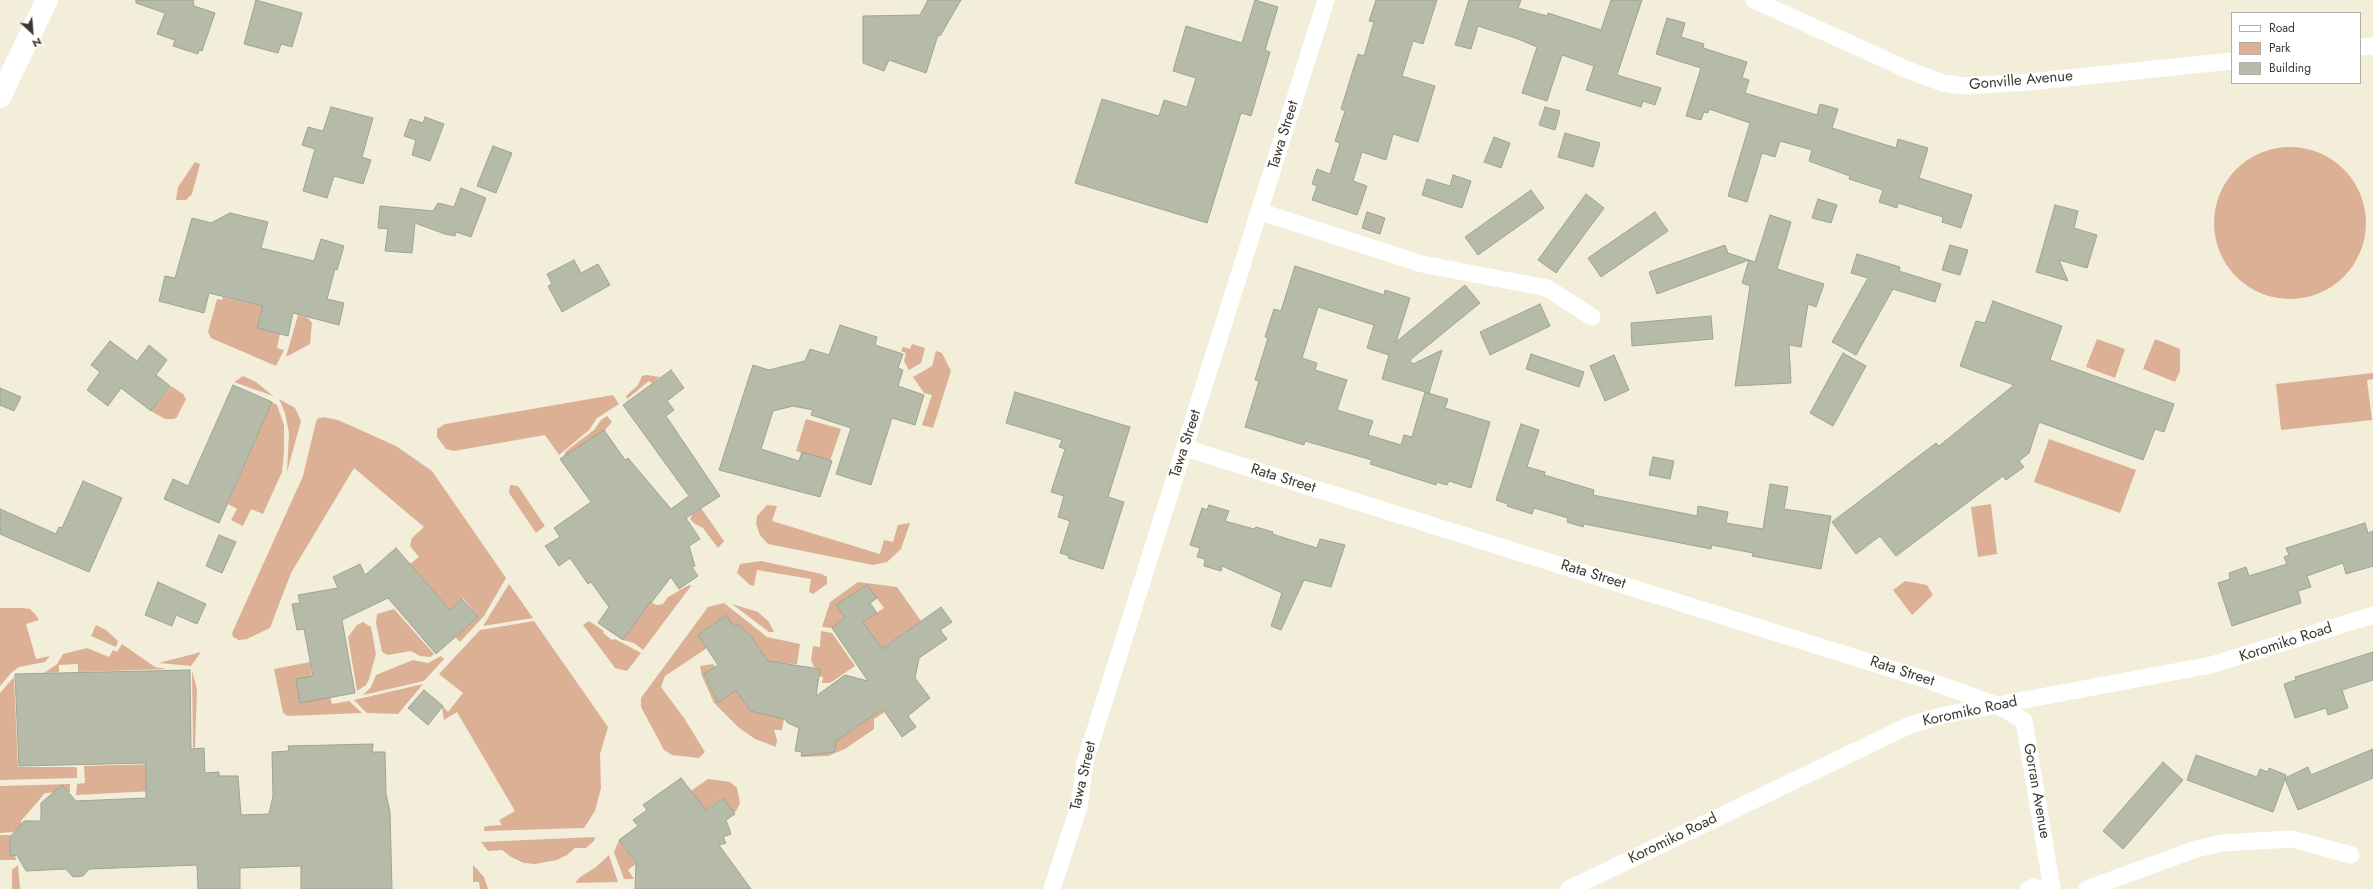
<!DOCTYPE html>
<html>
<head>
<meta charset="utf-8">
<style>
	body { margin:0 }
	#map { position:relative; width:2373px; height:889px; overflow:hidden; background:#f2eeda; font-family:Jost,sans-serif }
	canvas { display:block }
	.legend { position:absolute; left:2231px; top:12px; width:130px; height:72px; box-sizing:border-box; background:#fff; border:1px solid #b0afac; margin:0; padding:5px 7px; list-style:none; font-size:12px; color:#393830 }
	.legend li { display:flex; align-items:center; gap:8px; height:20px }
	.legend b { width:20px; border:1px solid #b0afac }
	.north { position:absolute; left:12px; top:12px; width:40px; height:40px; -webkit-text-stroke:3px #fff; paint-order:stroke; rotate:154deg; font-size:11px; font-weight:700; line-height:16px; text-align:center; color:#393830 }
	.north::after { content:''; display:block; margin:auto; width:14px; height:18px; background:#393830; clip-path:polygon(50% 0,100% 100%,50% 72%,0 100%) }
</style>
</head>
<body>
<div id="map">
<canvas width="2373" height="889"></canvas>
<ul class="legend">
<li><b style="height:5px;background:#fff"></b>Road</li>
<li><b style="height:11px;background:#dcb095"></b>Park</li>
<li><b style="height:11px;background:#b5bba8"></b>Building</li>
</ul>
<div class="north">N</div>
</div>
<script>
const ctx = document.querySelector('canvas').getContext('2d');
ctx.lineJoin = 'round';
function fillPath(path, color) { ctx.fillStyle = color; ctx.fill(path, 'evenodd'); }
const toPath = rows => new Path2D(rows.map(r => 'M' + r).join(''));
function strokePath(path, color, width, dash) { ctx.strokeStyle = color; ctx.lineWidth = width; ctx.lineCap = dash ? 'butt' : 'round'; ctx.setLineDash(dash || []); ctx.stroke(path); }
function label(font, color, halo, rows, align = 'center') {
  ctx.font = font + ' Jost,sans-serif'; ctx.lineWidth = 3; ctx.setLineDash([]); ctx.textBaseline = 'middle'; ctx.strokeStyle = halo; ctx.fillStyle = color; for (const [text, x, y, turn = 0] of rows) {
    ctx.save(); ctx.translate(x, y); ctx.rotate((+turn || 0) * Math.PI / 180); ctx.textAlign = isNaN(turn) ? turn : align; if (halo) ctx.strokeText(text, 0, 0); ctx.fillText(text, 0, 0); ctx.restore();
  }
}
fillPath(toPath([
	'2214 223a76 76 0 1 1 152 0a76 76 0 1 1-152 0Z',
	[195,162,200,164,192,194,186,200,176,200,178,187],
	[223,297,287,312,286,314,262,309,257,328,280,334,277,348,284,350,276,366,211,338,208,332,217,299,222,300],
	[298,315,308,318,312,323,310,344,286,357],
	[2097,339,2125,349,2115,378,2086,367],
	[2155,339,2180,349,2180,371,2175,382,2143,369],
	[912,344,925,348,921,363,909,370,904,361,906,353,901,351,903,347,910,349],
	[936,351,942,353,951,371,933,428,922,425,932,395,924,393,913,377,932,366],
	[2373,373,2373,379,2367,380,2372,420,2281,430,2276,384],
	[647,375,660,377,652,383,649,381,627,399,626,396,638,385,642,376],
	[243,376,256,382,273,396,234,382],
	[171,386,183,394,186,399,177,417,174,419,165,419,151,411],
	[613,395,619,404,597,418,589,430,559,455,545,435,454,451,446,449,437,437,437,429,445,424],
	[279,399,295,408,301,421,287,472,289,433,285,413],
	[272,402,277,405,284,425,284,452,282,472,263,514,251,509,243,526,231,520,237,509,228,504],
	[607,416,612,422,604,431,563,458,566,451,594,430,601,420],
	[323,417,338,420,396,446,432,471,506,578,484,616,460,642,455,637,478,617,463,598,450,610,410,564,419,557,410,546,412,538,424,527,354,468,291,573,270,628,247,639,239,640,233,637,232,633,303,476,315,426,317,419],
	[806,419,841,429,830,461,796,451],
	[2049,439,2136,470,2120,513,2034,482],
	[510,485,518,486,545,526,536,533,509,493],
	[1991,504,1997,554,1978,557,1971,507],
	[767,505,777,506,772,521,880,554,884,540,893,542,898,525,910,523,901,549,887,562,873,565,768,544,760,535,756,524,757,516],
	[701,508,724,541,718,548,703,528,695,524,690,519,692,515],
	[761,561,822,574,827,577,827,584,813,594,809,592,811,579,757,570,754,586,750,585,737,573,740,564],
	[1905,581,1927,585,1933,595,1912,615,1893,590],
	[858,582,897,587,921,621,882,649,863,622,884,608,867,585,836,605,845,618,832,628,822,627,830,602],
	[509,584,533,618,483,626],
	[689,585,691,586,643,650,634,643,623,640,650,602,657,605,663,604,668,597],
	[724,603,767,637,800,644,797,664,769,663,750,635,738,624,734,627,726,615,698,635,707,648,665,676,661,687,684,718,705,752,699,758,672,755,664,750,641,707,641,698,708,607],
	[732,604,758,612,769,622,774,632,769,632],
	[0,608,23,608,30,609,35,614,39,620,26,624,36,659,50,656,45,662,19,667,11,673,0,686],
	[394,609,434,654,431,657,420,656,411,651,388,655,382,652,376,623,377,614],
	[534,621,608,727,600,754,601,788,595,811,584,828,484,831,484,827,488,826,502,825,499,820,515,811,457,712,444,720,442,708,443,706,448,712,463,693,439,674,480,630],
	[589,621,604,631,603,633,612,640,615,639,641,653,627,671,615,668,583,625],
	[363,622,371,627,376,654,369,679,366,685,357,691,348,637,357,625],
	[96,625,106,630,118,641,116,647,91,636],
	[821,631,832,633,855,666,830,683,822,683,823,677,818,676,819,669,814,667,811,660,813,646,820,647],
	[122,644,155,667,167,669,78,672,78,664,59,665,59,672,44,673,57,664,63,654,87,648,109,657,113,650,117,652],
	[201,652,191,666,159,663],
	[441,656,444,659,424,681,363,695,371,687,376,675,413,660,428,663],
	[310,662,312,676,330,697,332,704,349,701,362,713,288,716,283,713,274,669],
	[713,664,715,667,704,675,718,703,736,690,750,711,784,719,782,730,774,730,777,740,776,747,755,739,738,727,714,703,702,676,700,666],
	[192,671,197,689,195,749,193,747],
	[14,677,18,767,75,767,77,768,77,778,0,780,0,693],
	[423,684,398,714,367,713,354,700],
	[883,709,885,712,874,719,874,729,845,749,828,756,801,757,802,755,834,752,836,738,839,739],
	[194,763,173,790,76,795,77,784,85,783,84,766],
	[708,779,730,782,737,788,740,803,736,811,734,813,722,798,705,810,691,791],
	[70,784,70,792,45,793,21,821,22,828,13,832,0,833,0,786],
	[0,835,11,835,10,837,10,853,15,855,16,860,0,860],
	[594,837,595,840,586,848,575,848,567,855,557,860,535,864,524,863,511,857,502,850,488,851,481,842],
	[619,840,636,864,628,870,634,879,624,879,614,852],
	[609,855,618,882,575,883,579,878,596,867],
	[18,865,20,889,12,889,12,870],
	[473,865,484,877,488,889,480,889,479,882,473,882]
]), '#dcb095');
const building = toPath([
	[136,0,193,0,194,6,215,13,202,51,199,50,198,54,173,46,175,40,157,34,165,13,136,3,136,0],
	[256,0,302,13,292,47,281,44,278,53,244,44,256,0],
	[928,0,961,0,940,36,938,35,926,73,889,60,884,71,863,63,863,16,920,15,928,0],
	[1255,0,1278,7,1265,50,1270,52,1251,116,1241,113,1207,223,1075,183,1102,99,1159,116,1164,100,1187,107,1196,78,1173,71,1186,26,1242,43,1255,0],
	[1376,0,1437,0,1423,44,1413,41,1402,76,1435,86,1418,142,1393,134,1386,160,1362,152,1353,181,1367,186,1357,215,1312,200,1317,186,1312,184,1317,169,1330,174,1340,143,1335,141,1345,111,1341,109,1358,54,1364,56,1374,22,1369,21,1376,0],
	[1469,0,1521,0,1518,8,1547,16,1548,13,1601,30,1611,0,1642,0,1617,75,1661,88,1655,105,1643,101,1641,107,1586,90,1594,66,1562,55,1547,101,1522,93,1537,47,1518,39,1478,26,1471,49,1455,45,1469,0],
	[1667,18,1685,23,1681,37,1704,44,1703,48,1747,62,1742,78,1749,80,1745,93,1817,115,1820,104,1838,109,1832,128,1896,148,1898,139,1928,148,1919,178,1972,195,1961,228,1942,222,1943,217,1898,203,1897,208,1879,202,1883,190,1849,179,1850,176,1809,161,1812,150,1780,141,1775,157,1762,153,1747,202,1728,196,1750,123,1709,109,1708,113,1704,112,1701,120,1686,116,1701,68,1656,54,1667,18],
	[331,107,373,118,362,157,371,160,363,184,334,176,327,198,303,191,315,149,302,145,308,127,323,131,331,107],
	[1545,107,1560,111,1555,130,1539,125,1545,107],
	[425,117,444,124,430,161,412,155,416,140,404,136,410,119,423,123,425,117],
	[1565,133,1600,143,1593,167,1558,157,1565,133],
	[1494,137,1510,143,1501,168,1484,162,1494,137],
	[493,146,512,153,496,193,477,186,493,146],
	[1453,175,1471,181,1462,208,1422,195,1427,179,1450,186,1453,175],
	[461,188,486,198,471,237,456,232,455,236,445,234,415,223,412,253,385,251,388,229,378,228,380,206,433,211,438,203,454,207,461,188],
	[1531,190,1544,208,1478,255,1465,237,1531,190],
	[1586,194,1604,208,1556,273,1538,260,1586,194],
	[1818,199,1837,205,1831,223,1812,218,1818,199],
	[2055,205,2078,211,2074,228,2097,235,2087,268,2059,260,2068,281,2036,272,2055,205],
	[1367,212,1385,218,1380,234,1362,228,1367,212],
	[1655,212,1668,231,1601,277,1588,258,1655,212],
	[230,213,268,222,261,248,314,261,321,239,344,246,337,270,335,269,327,299,344,303,339,325,293,313,288,336,257,328,263,306,209,293,204,313,159,301,165,276,175,278,192,218,211,223,230,213],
	[1770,215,1791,222,1777,269,1824,284,1816,307,1808,304,1801,347,1789,345,1791,383,1735,386,1750,286,1742,283,1749,260,1657,294,1649,272,1725,245,1728,253,1755,262,1770,215],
	[1950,245,1968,250,1960,275,1942,270,1950,245],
	[1857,254,1900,267,1899,271,1941,284,1935,302,1893,289,1856,355,1832,342,1868,278,1851,273,1857,254],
	[574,260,581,273,598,264,610,285,562,312,548,286,552,284,547,274,574,260],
	[1295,266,1384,295,1385,290,1410,298,1396,342,1465,285,1480,303,1410,360,1413,364,1442,350,1429,393,1382,379,1389,355,1367,348,1374,325,1318,307,1302,358,1317,363,1315,370,1347,380,1337,410,1373,421,1368,435,1401,445,1404,435,1412,437,1425,392,1448,399,1445,408,1490,422,1471,488,1449,481,1447,485,1437,482,1436,485,1370,464,1372,460,1305,441,1304,445,1245,427,1259,381,1255,380,1268,338,1265,337,1274,309,1281,311,1295,266],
	[1993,301,2062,326,2050,360,2174,404,2164,432,2155,429,2143,460,2039,422,2029,453,2019,461,2024,467,2006,480,2003,476,1896,556,1880,536,1856,554,1832,522,1936,443,1939,446,2014,385,1960,366,1976,321,1985,323,1993,301],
	[1540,304,1550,326,1490,355,1480,332,1540,304],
	[1711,316,1713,339,1632,346,1631,323,1711,316],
	[840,325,877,337,875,345,903,354,898,368,903,370,898,386,924,395,915,425,892,418,871,485,836,474,851,428,811,415,813,410,793,406,773,411,761,449,799,461,802,452,832,461,820,497,719,470,753,365,769,370,805,361,810,349,829,355,840,325],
	[110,341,137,361,149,345,167,360,156,375,170,386,151,411,121,388,108,406,87,390,100,372,91,365,110,341],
	[1843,353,1866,366,1833,426,1810,413,1843,353],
	[1531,354,1584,372,1579,387,1526,369,1531,354],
	[1614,355,1629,390,1605,401,1590,366,1614,355],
	[671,370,684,388,667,401,674,410,666,416,720,496,686,518,700,539,689,546,695,566,692,567,698,576,679,589,671,577,651,603,650,602,623,640,598,623,609,607,591,582,588,584,570,558,559,566,545,546,560,537,554,528,591,502,560,459,604,430,625,460,628,458,671,509,689,496,623,405,671,370],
	[233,385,272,402,219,523,164,499,173,479,188,486,233,385],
	[0,388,21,397,14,411,0,405,0,388],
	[1015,392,1130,427,1108,497,1124,502,1103,569,1068,558,1069,556,1060,553,1070,521,1058,517,1064,496,1051,492,1065,449,1059,447,1062,440,1006,423,1015,392],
	[1521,424,1539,430,1527,467,1545,472,1544,475,1594,490,1593,495,1697,516,1698,506,1728,512,1726,523,1763,529,1770,484,1788,487,1784,509,1831,516,1821,569,1752,556,1753,553,1712,545,1711,549,1584,524,1583,527,1567,522,1568,518,1534,508,1532,514,1507,506,1508,504,1496,500,1521,424],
	[1653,457,1674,461,1670,479,1649,475,1653,457],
	[83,481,122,498,89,572,0,534,0,509,56,534,59,527,62,528,83,481],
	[1209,505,1229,511,1225,521,1254,529,1256,527,1273,532,1272,534,1317,548,1320,539,1345,545,1331,587,1304,580,1281,630,1271,626,1282,593,1222,566,1221,571,1204,566,1205,559,1197,557,1200,548,1190,545,1202,508,1207,510,1209,505],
	[2365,523,2368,533,2373,531,2373,566,2346,574,2343,563,2307,576,2311,587,2298,591,2301,603,2232,626,2218,583,2230,579,2229,573,2246,567,2249,576,2287,564,2284,557,2289,555,2286,548,2365,523],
	[219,535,236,542,222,573,206,566,219,535],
	[396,548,450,610,462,599,478,617,436,654,388,598,342,620,355,693,300,703,296,679,313,676,304,629,297,630,292,604,300,603,298,595,338,588,333,577,360,564,365,575,396,548],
	[158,582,206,604,197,624,176,615,172,626,145,615,158,582],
	[867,585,877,598,870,603,877,613,863,622,882,649,941,607,952,622,940,630,947,639,919,658,915,678,930,698,908,716,916,727,902,737,883,709,836,741,834,752,801,756,802,752,795,751,799,728,788,723,784,719,750,711,736,690,718,703,704,674,718,665,698,635,726,615,734,627,738,624,750,635,768,661,820,669,816,696,845,675,868,681,832,628,845,618,836,605,867,585],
	[2373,652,2373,680,2342,690,2348,708,2328,715,2326,708,2295,718,2284,684,2296,680,2295,677,2373,652],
	[190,670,191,749,204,748,205,773,219,772,219,776,238,776,241,815,269,814,273,796,272,752,289,751,288,746,373,744,372,752,385,752,386,794,390,812,392,889,301,889,301,866,240,868,240,889,198,889,197,865,89,869,83,876,73,877,66,869,26,871,17,855,10,856,10,837,24,821,41,821,41,803,62,785,76,801,146,798,146,763,19,766,15,674,190,670],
	[424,690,443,706,428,725,408,708,424,690],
	[2373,749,2373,778,2298,810,2285,779,2273,812,2187,780,2196,755,2257,777,2260,769,2268,772,2269,768,2286,775,2285,778,2308,767,2311,775,2373,749],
	[2163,762,2183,780,2123,849,2103,831,2163,762],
	[681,778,706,810,723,798,735,814,726,820,731,834,723,837,726,843,719,845,751,889,635,889,636,863,619,840,638,826,633,820,647,810,643,805,681,778]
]);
fillPath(building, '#b5bba8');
strokePath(building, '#9ea491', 1);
strokePath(toPath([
	[1754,0,1908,70,1943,83,1963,86,2029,82,2232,61],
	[2360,47,2373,46],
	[1261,212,1422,264,1547,288,1592,317],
	[1185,448,1930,681,1999,706,2024,721,2052,889],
	[1052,889,1079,806,1085,762,1326,0],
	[1569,889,1910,725,1944,715,2211,665,2373,615],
	[2029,889,2033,887,2041,889],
	[2087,889,2196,849,2222,843,2292,839,2351,855]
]), '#fff', 17);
strokePath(toPath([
	[0,97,47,0]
]), '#fff', 22);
label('15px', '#393830', '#fff', [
	["Gonville Avenue",2021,81,-5],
	["Tawa Street",1284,135,-73],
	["Tawa Street",1186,444,-72],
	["Rata Street",1283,479,17],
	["Rata Street",1593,575,17],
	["Koromiko Road",2286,643,-18],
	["Rata Street",1902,672,18],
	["Koromiko Road",1970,712,-12],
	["Tawa Street",1084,776,-77],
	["Gorran Avenue",2036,791,80],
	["Koromiko Road",1673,839,-26]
]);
</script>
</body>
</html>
